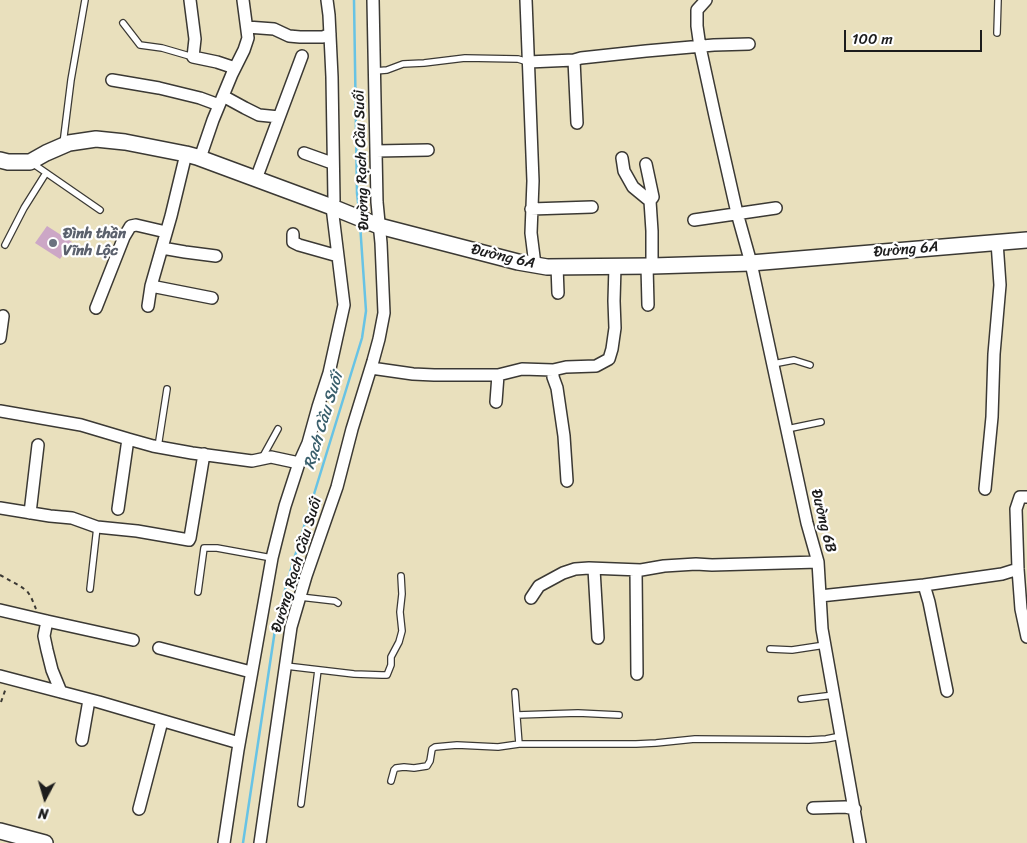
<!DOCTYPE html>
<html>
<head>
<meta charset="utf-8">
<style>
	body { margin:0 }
	#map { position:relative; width:1027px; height:843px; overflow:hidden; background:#e9e0bd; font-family:Sriracha,sans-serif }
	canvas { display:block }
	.north { position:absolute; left:20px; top:773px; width:50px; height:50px; -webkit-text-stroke:4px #fff; paint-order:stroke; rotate:186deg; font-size:14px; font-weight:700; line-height:20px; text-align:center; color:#1c1c1c }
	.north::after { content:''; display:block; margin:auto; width:18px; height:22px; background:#1c1c1c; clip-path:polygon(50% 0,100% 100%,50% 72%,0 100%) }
	.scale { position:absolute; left:844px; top:30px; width:138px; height:22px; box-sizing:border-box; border:2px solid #1c1c1c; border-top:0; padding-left:6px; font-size:15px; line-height:18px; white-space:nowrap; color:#1c1c1c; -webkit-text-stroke:4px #fff; paint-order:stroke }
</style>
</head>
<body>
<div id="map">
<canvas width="1027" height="843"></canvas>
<div class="north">N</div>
<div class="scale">100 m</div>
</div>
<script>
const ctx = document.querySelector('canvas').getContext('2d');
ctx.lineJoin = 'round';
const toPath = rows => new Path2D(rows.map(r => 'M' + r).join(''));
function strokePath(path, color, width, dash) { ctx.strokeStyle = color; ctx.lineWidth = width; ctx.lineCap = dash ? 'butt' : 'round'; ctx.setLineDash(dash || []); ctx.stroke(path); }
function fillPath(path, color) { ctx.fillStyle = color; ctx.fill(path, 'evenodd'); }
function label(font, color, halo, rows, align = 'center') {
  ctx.font = font + ' Sriracha,sans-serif'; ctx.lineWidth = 4.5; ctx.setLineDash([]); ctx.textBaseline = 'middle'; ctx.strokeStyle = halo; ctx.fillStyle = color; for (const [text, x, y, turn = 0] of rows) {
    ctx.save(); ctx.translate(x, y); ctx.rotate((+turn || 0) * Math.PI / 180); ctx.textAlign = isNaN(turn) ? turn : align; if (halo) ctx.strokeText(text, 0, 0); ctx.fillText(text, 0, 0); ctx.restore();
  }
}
strokePath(toPath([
	[354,0,357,193,359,211],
	[243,843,275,630,287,582,362,338,366,311,360,224]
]), '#67c3e5', 2.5);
fillPath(toPath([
	[47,226,72,242,60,259,35,243]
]), '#cca7c6');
const lane = toPath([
	[123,23,140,45,162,48,193,57],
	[997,33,998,0],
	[375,71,387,70,403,64,424,63,465,58,518,59,528,62],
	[63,144,71,80,85,0],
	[32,163,100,210],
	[5,245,24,208,46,173],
	[773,364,794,360,810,365],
	[787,429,821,422],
	[158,447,167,389],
	[262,458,278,429],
	[90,589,97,527],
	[198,592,204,548,217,548,272,558],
	[300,597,335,601,338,603],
	[770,649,792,650,825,645],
	[286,666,354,674,382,675,387,675,391,665,391,657,399,642,402,631,400,612,402,594,401,576],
	[515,692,519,744],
	[801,699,834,695],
	[517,715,578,713,619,715],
	[391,781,394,770,396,768,404,767,414,768,427,766,430,761,432,749,435,747,457,745,498,747,519,744,636,744,656,743,695,739,809,740,826,739,841,736],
	[301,804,318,670]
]);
const street = toPath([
	[190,0,195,39,193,57,217,62,235,68],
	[526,0,533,181,531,233,535,265],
	[706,0,697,10,697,26,700,47,715,116,737,213,751,263,807,523,818,562,822,629,860,843],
	[247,27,274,29,289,36,300,37,323,37,330,34],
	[528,62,574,60],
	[112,80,159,88,200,98,219,105],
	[223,96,245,108,259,115,279,117],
	[577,123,574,60,581,58,646,51,714,45,749,44],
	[376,151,428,150],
	[304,153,332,163],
	[200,158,213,120,232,74,244,50,248,38,243,0],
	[622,158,624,171,633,187,650,201],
	[646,164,653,197,650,201,652,231,652,266],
	[256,179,302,56],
	[531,209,592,207],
	[694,220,776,208],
	[293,234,293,242,299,245,338,256],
	[162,248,185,252,216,256],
	[557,266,558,293],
	[647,266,648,305],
	[151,286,212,298],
	[148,306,151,286,171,216,186,154],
	[96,308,124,237,130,227,131,226,136,225,166,232],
	[0,338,3,316],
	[371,368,413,374,434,375,498,375],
	[553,370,553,377,557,388,564,436,567,481],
	[496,402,498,375,522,369,553,370,566,367,596,366,609,359,612,349,615,328,614,301,615,266],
	[0,411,81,425,128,439,118,509],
	[128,439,153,446,192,453,252,461,271,457,299,463],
	[985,489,992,417,994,354,1000,285,997,242],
	[1027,497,1020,497,1016,509,1018,569,1021,609,1027,637],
	[0,508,50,516,72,518,97,527,137,531,189,540,190,538,204,454],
	[30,513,38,445],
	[594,569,598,638],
	[636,570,637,674],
	[924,585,1002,574,1018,569],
	[820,596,924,585,929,602,947,691],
	[531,598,539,586,563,573,575,569,589,568,641,570,664,566,696,564,712,565,818,562],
	[0,610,47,621],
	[159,648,251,672],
	[0,676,99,702,239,743],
	[61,692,52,670,47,650,44,636,47,621,133,640],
	[82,740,89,700],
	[813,808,845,807,855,809],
	[139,809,162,721],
	[224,843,238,750,272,558,285,506,299,463,308,443,318,407,329,373,344,305,332,207,334,200,332,77,329,15,327,0],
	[260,843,291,627,306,576,337,487,352,429,373,361,379,339,384,313,381,243,377,202,373,0]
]);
const secondary = toPath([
	[0,160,8,162,30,162,46,153,69,143,96,139,125,142,186,154,197,157,332,207,379,226,518,262,547,267,652,266,751,263,1027,240],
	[0,831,45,843]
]);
strokePath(lane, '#3b3934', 8);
strokePath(street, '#3b3934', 14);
strokePath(secondary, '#3b3934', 18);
strokePath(toPath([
	[0,575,20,586,27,591,31,597,36,609],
	[1,702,6,688]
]), '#3b3934', 2, [4, 4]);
strokePath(lane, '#fff', 5.5);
strokePath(street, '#fff', 11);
strokePath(secondary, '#fff', 15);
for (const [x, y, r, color] of [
	[53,243,5,"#6b7280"]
]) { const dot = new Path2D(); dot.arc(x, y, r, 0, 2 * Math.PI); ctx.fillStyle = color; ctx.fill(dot); strokePath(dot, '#fff', 2); }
label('15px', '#1c1c1c', '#fff', [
	["Đường Rạch Cầu Suối",362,160,-92],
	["Đường 6A",906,250,-5],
	["Đường 6A",503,257,13],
	["Đường 6B",823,521,76],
	["Đường Rạch Cầu Suối",297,565,-73]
]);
label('bold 15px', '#5b616d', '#fff', [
	["Đình thần",63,234],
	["Vĩnh Lộc",63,251]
], 'left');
label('italic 16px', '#3a5f6c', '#fff', [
	["Rạch Cầu Suối",324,421,-73]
]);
</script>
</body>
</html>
